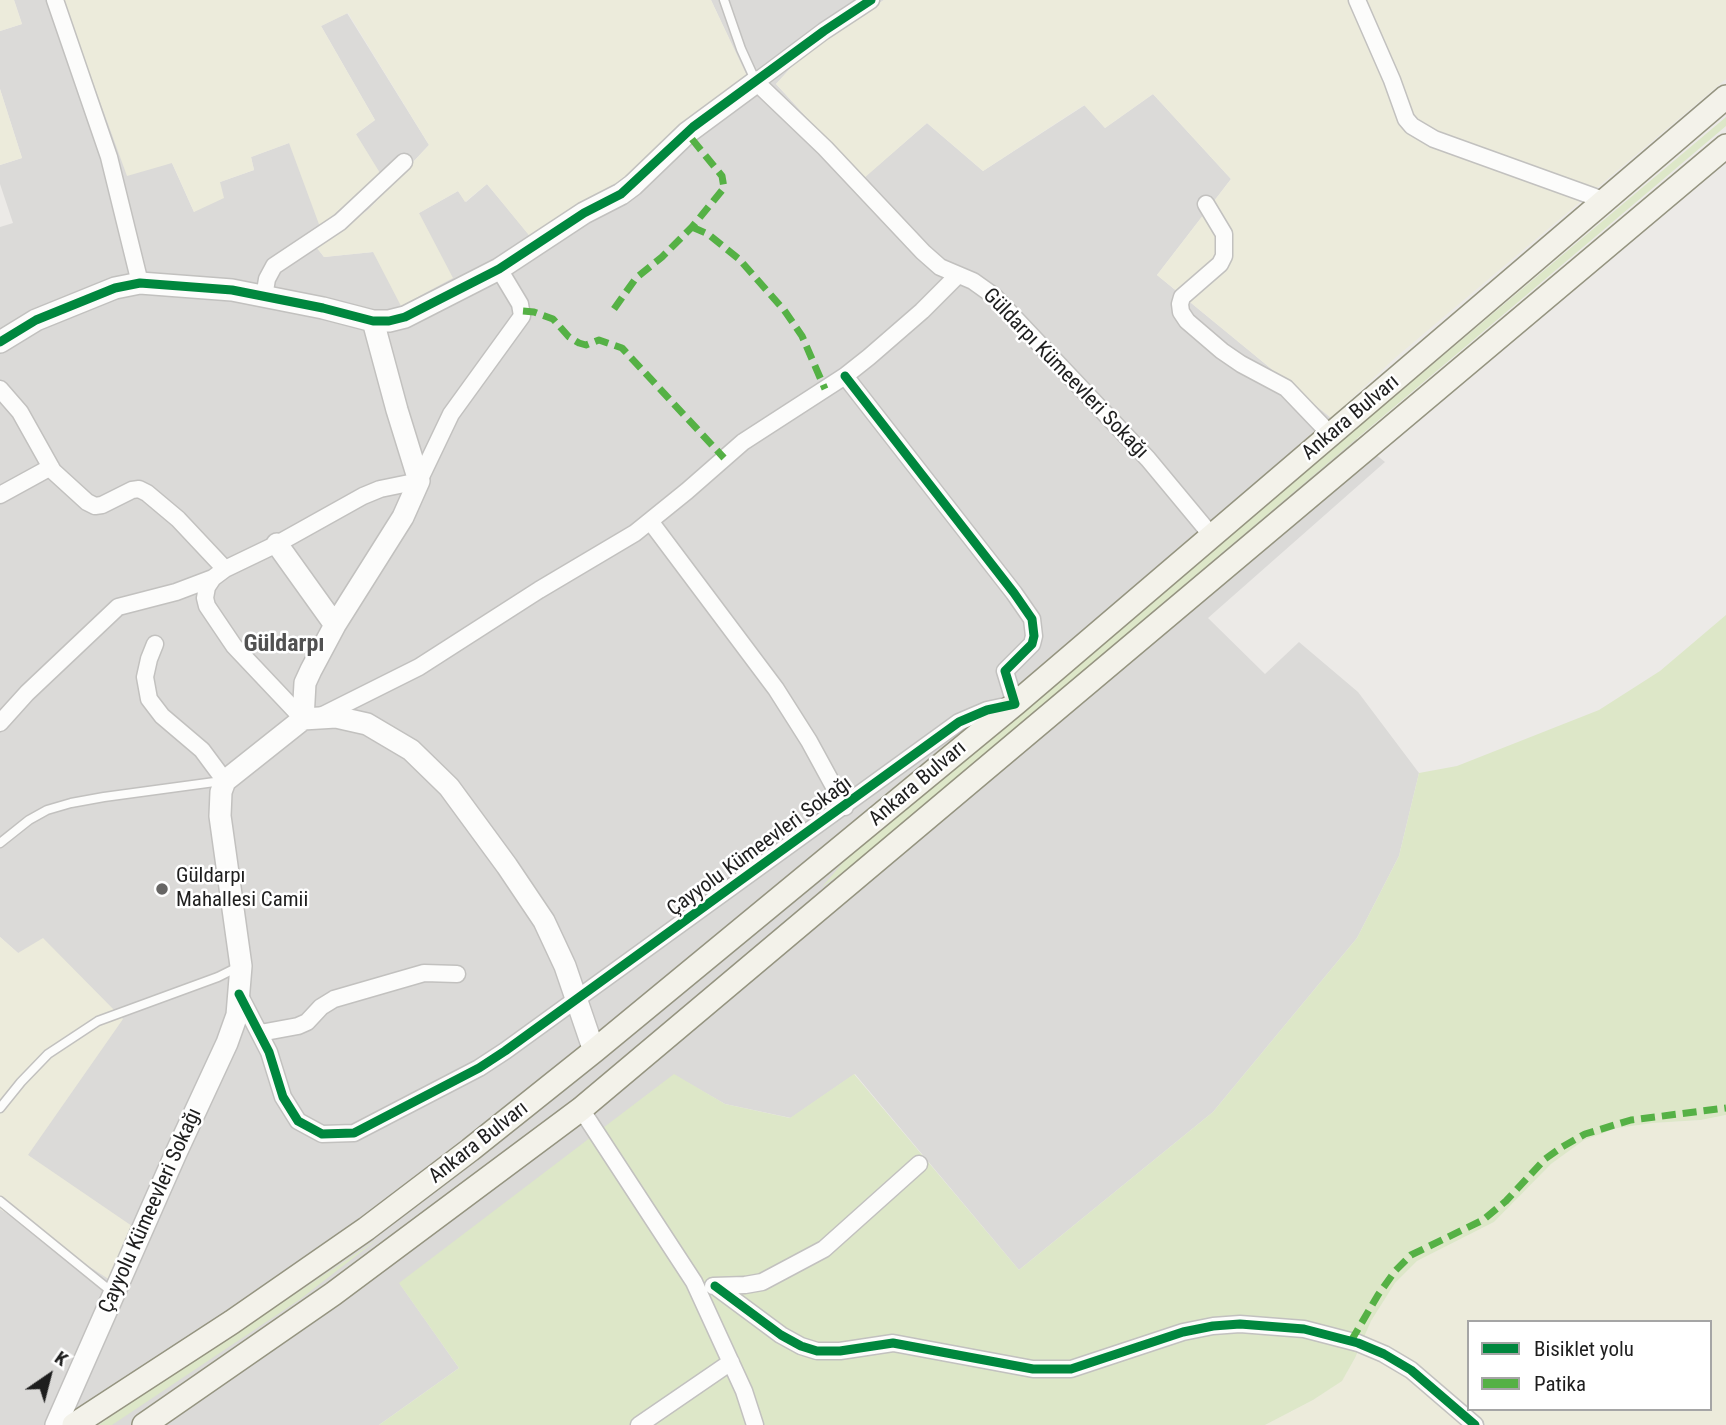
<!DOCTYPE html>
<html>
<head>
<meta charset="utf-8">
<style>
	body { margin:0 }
	#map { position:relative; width:1726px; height:1425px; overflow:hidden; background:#eceae7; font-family:"Roboto Condensed",sans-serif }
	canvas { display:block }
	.legend { position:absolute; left:1467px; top:1320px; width:245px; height:91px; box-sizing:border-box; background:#fff; border:2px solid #a5a5a5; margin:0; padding:9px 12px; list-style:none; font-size:21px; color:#1e1e1e }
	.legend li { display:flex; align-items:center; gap:14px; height:35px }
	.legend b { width:35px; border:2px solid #a5a5a5 }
	.north { position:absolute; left:14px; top:1341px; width:70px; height:70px; -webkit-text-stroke:5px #fff; paint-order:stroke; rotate:35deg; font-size:19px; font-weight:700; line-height:28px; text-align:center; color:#1e1e1e }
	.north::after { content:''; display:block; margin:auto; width:24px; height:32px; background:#1e1e1e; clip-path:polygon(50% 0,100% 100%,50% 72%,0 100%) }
</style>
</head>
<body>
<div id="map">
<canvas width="1726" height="1425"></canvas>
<ul class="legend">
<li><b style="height:9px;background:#00873e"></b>Bisiklet yolu</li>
<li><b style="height:9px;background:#55b145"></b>Patika</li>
</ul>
<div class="north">K</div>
</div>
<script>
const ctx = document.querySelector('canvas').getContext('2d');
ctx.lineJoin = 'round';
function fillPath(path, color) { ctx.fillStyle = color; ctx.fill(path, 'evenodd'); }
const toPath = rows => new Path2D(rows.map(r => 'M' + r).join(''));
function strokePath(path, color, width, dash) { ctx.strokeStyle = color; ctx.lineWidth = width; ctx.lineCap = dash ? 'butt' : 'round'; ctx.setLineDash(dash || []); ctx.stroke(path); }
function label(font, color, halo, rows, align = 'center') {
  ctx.font = font + ' "Roboto Condensed",sans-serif'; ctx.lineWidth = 5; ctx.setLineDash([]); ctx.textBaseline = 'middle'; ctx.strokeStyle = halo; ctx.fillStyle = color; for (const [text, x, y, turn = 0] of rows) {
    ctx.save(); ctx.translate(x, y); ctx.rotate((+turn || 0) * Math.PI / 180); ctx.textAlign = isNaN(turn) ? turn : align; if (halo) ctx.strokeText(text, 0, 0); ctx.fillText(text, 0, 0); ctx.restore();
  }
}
fillPath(toPath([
	[14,0,63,0,172,163,194,212,220,182,254,170,251,157,289,143,356,134,375,120,321,26,347,13,429,145,369,209,317,248,324,257,373,252,419,213,458,191,466,202,487,184,532,238,678,130,701,109,747,78,711,0,884,0,808,49,776,84,863,178,927,123,983,171,1085,105,1105,128,1153,94,1231,179,1157,275,1385,462,1208,618,1265,674,1299,642,1358,692,1419,773,1399,856,1357,938,1213,1112,1019,1270,855,1074,791,1118,725,1104,674,1075,400,1284,459,1368,379,1425,112,1425,95,1402,57,1425,0,1425,0,1209,110,1279,28,1155,18,953,0,937,0,227,13,223,0,184,0,165,22,158,0,89,0,31,22,24]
]), '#dbdad8');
fillPath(toPath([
	[0,0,14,0,22,24,0,31],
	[63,0,711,0,748,78,701,109,619,187,532,239,487,184,465,202,458,191,419,213,453,278,401,306,373,252,324,257,317,248,369,209,429,145,348,13,321,26,375,120,356,134,380,173,320,227,289,143,251,157,254,170,220,182,224,198,194,212,172,163,127,176],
	[884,0,1726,0,1726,79,1395,358,1331,418,1157,275,1231,179,1153,94,1105,128,1084,105,983,171,927,123,863,179,776,84,808,49],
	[0,89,22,158,0,165],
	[0,937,18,953,43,938,123,1019,28,1155,132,1226,110,1280,0,1209],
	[1726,1115,1726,1425,1265,1425,1313,1400,1342,1380,1355,1358,1371,1321,1395,1283,1417,1261,1494,1222,1551,1164,1584,1140,1617,1128,1653,1123,1701,1120],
	[1469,1322,1710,1322,1710,1409,1469,1409]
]), '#ecebdb');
fillPath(toPath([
	[1726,117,1726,126,995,745,852,866,822,887,846,859],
	[1726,615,1726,1115,1701,1120,1653,1123,1617,1128,1584,1140,1551,1164,1494,1222,1417,1261,1395,1283,1371,1321,1355,1358,1342,1381,1313,1400,1265,1425,379,1425,459,1368,399,1283,674,1074,725,1104,790,1118,854,1074,1019,1270,1213,1112,1357,938,1399,856,1419,773,1457,766,1599,710,1660,671],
	[378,1239,299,1300,112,1425,98,1425]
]), '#dde7c8');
const service = toPath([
	[724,0,741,49,756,82],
	[0,843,29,820,47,810,71,803,104,797,222,781],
	[0,1108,21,1082,48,1054,98,1021,218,977,238,967],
	[0,1201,112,1292]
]);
const minor = toPath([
	[55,0,109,157,140,283],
	[871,0,824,31,756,82,825,148,923,252,940,267,973,281,994,296,1148,459,1212,536],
	[1357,0,1392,80,1406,119,1412,126,1434,139,1606,201],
	[1206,204,1224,234,1224,256,1220,264,1182,297,1180,304,1181,312,1187,321,1222,351,1241,364,1286,388,1331,435],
	[264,297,267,279,274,266,340,222,404,162],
	[0,389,20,412,53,471,87,502,95,506,102,505,132,490,139,489,147,493,178,519,225,569],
	[0,495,51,467],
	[650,521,776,689,809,741,845,807],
	[155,644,149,659,145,677,149,699,162,716,202,750,225,781],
	[321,716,419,667,539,590,635,533,687,491,743,442,845,376,869,357,922,311,957,276],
	[303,719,234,646,207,606,205,598,207,587,213,578,225,569,277,544,363,496,380,489,419,481,451,414,522,316,520,304,499,269],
	[0,723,27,693,118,607,176,592,213,578],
	[239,994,269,1052,283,1097,298,1121,322,1134,354,1133,479,1068,505,1051,959,722,987,710,1015,704,1005,671,1032,644,1034,636,1032,619,1014,593,845,376],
	[260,1033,298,1026,307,1022,321,1007,334,999,424,973,457,974],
	[581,1109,694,1282,744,1391,755,1425],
	[713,1286,745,1285,762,1282,824,1249,919,1164],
	[715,1286,781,1335,801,1346,817,1351,840,1351,893,1343,1033,1369,1071,1369,1183,1332,1213,1326,1240,1324,1304,1329,1358,1343,1384,1354,1411,1370,1475,1425],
	[639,1425,731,1362]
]);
const tertiary = toPath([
	[0,342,36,320,115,288,140,283,232,290,323,308,373,321,389,321,405,317,499,269,584,213,621,194,633,185,687,133,756,82],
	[277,544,335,625],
	[303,719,305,683,311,670,335,625,403,517,419,481,397,410,373,321],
	[56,1425,176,1153,227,1043,237,1015,241,966,220,816,221,792,225,781,303,719,336,717,367,724,411,750,449,787,507,866,544,921,565,966,594,1051]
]);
const secondary = toPath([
	[74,1425,232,1322,366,1229,470,1150,594,1051,1015,704,1726,97],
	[144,1425,333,1294,581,1109,1726,146]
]);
strokePath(service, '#c2c1bf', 11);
strokePath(minor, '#c2c1bf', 19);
strokePath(tertiary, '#c2c1bf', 24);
strokePath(secondary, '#959480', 26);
strokePath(service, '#fcfcfb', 8);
strokePath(minor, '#fcfcfb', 16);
strokePath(tertiary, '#fcfcfb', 21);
strokePath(secondary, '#f3f2ea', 23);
strokePath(toPath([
	[692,227,708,234,739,259,784,310,802,336,825,389],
	[614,309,636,278,662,257,692,227,724,188,722,176,687,133],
	[523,311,534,312,553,319,569,337,579,343,586,345,599,340,622,348,724,458],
	[1351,1341,1378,1295,1395,1271,1411,1255,1483,1220,1506,1201,1545,1159,1562,1147,1585,1134,1631,1120,1726,1108]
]), '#55b145', 7, [14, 7]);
strokePath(toPath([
	[0,342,36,320,115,288,140,283,232,290,323,308,373,321,389,321,405,317,499,269,584,213,621,194,693,127,824,31,871,0],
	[239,994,269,1052,283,1097,298,1121,322,1134,354,1133,479,1068,505,1051,959,722,987,710,1015,704,1005,671,1032,644,1034,636,1032,619,1014,593,845,376],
	[715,1286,781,1335,801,1346,817,1351,840,1351,893,1343,1033,1369,1071,1369,1183,1332,1213,1326,1240,1324,1304,1329,1358,1343,1384,1354,1411,1370,1475,1425]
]), '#00873e', 9);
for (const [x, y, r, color] of [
	[162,889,7,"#666564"]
]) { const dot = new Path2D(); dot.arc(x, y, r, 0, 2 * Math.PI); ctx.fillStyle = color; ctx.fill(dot); strokePath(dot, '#fff', 2.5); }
label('21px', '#1e1e1e', '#fff', [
	["Güldarpı Kümeevleri Sokağı",1065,374,46],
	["Ankara Bulvarı",1351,418,-40],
	["Ankara Bulvarı",918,784,-40],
	["Çayyolu Kümeevleri Sokağı",760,847,-36],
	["Ankara Bulvarı",479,1143,-38],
	["Çayyolu Kümeevleri Sokağı",151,1211,-66]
]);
label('21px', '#1e1e1e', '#fff', [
	["Güldarpı",176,877],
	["Mahallesi Camii",176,901]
], 'left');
label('bold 24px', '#515151', '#fff', [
	["Güldarpı",284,645]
]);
</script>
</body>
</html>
